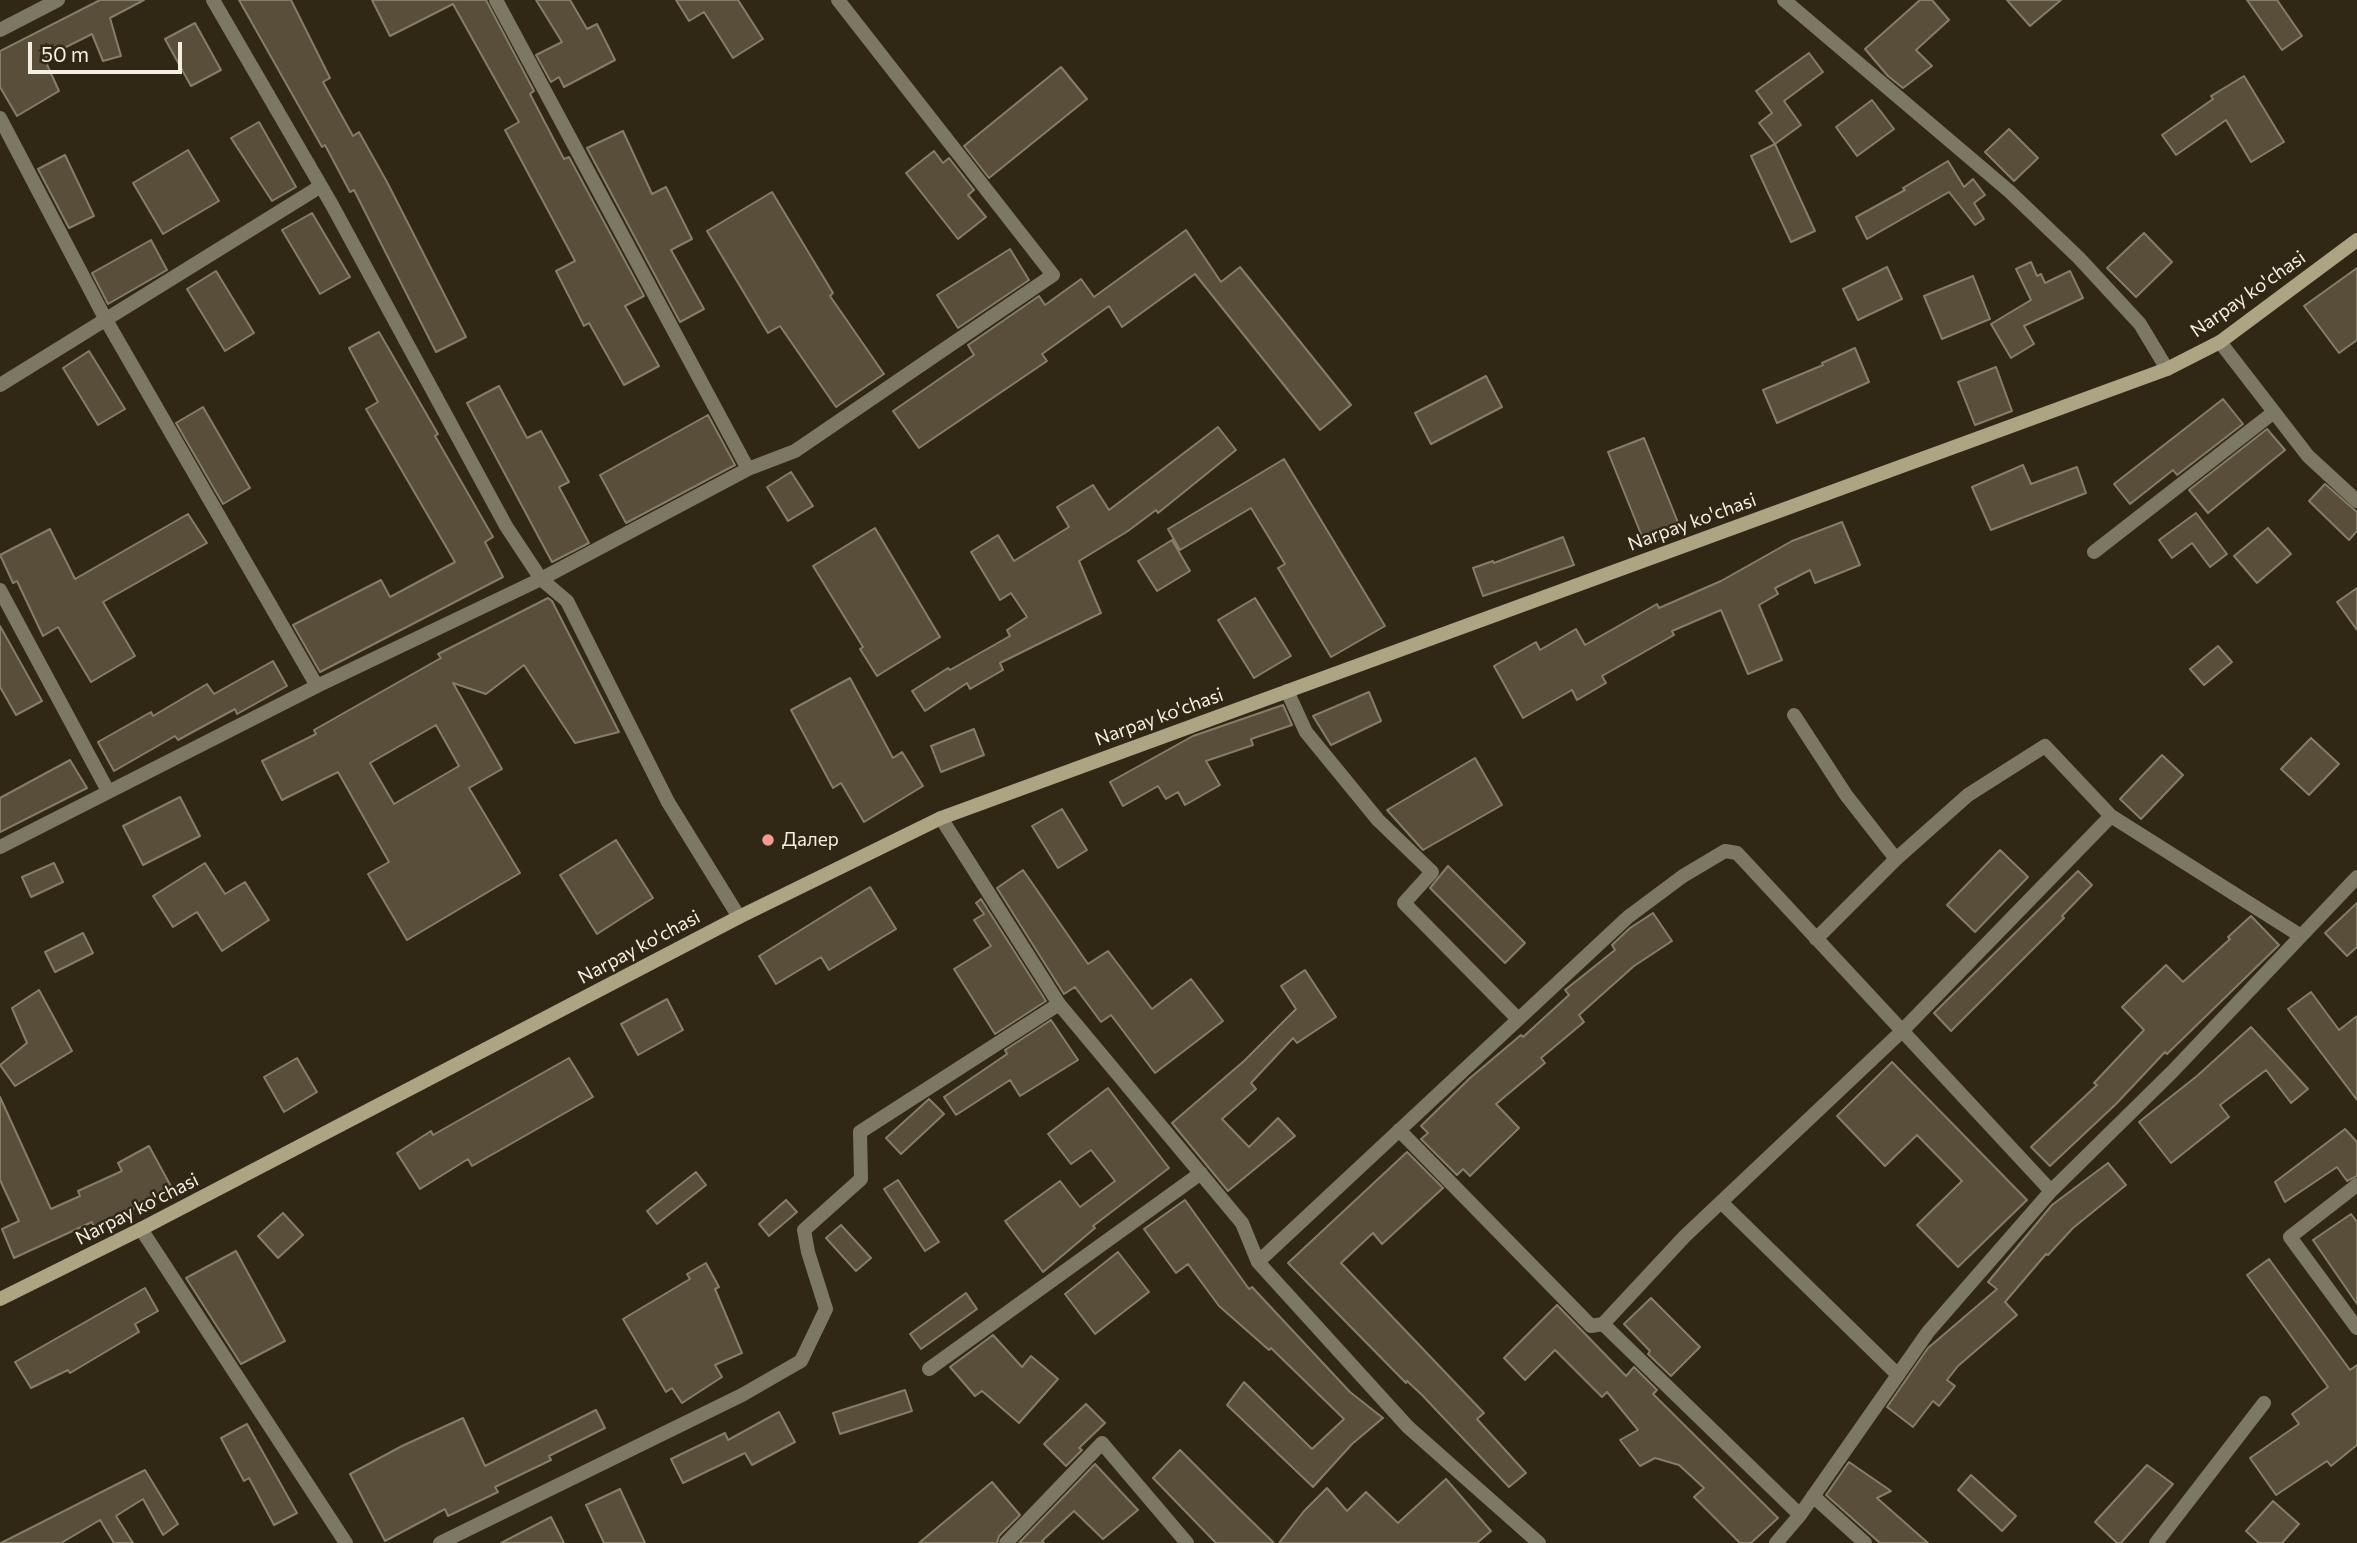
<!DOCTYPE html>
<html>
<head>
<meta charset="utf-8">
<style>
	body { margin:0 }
	#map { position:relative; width:2357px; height:1543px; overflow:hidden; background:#302815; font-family:Commissioner,sans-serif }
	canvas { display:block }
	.scale { position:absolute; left:28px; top:42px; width:154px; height:32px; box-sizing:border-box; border:4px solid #f5efe3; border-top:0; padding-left:9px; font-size:21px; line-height:24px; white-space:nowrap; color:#f5efe3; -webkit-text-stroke:5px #302815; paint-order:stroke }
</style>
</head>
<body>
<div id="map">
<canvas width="2357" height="1543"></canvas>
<div class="scale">50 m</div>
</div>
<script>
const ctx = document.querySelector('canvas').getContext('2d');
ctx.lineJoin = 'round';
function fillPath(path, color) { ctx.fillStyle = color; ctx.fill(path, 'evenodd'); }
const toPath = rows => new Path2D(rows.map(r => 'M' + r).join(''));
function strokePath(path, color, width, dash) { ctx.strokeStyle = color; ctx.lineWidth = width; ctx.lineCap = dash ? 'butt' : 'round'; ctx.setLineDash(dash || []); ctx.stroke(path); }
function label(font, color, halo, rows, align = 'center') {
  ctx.font = font + ' Commissioner,sans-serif'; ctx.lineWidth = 5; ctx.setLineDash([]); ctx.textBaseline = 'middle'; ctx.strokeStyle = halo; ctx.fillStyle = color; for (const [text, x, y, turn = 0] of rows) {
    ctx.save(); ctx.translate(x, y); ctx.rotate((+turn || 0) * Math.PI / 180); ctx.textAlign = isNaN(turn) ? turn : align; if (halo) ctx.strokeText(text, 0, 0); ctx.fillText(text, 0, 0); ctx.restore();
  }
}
const building = toPath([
	[100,0,144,0,110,18,121,56,103,61,92,34,44,58,59,91,17,116,0,87,0,51,100,0],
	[239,0,291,0,330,78,323,82,353,136,359,132,387,182,466,337,436,352,354,190,350,192,325,145,322,147,239,0],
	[372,0,486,0,534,91,530,94,564,159,569,157,644,296,625,306,659,366,624,385,589,323,584,326,556,271,575,261,505,130,519,122,453,4,390,36,372,0],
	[536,0,570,0,587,29,597,24,615,60,564,87,559,77,551,82,536,55,562,42,536,0],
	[676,0,738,0,763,39,733,58,704,12,689,21,676,0],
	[1920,0,1932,0,1949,20,1916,50,1932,66,1903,88,1888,76,1865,49,1920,0],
	[2007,0,2061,0,2030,26,2007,0],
	[2247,0,2277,0,2302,36,2282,50,2247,0],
	[195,23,221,70,191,86,165,39,195,23],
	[1809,53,1823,72,1784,101,1801,125,1775,144,1759,123,1772,113,1756,91,1809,53],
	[1061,67,1087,99,989,178,964,146,1061,67],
	[2244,76,2284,142,2251,162,2226,120,2176,155,2162,135,2213,99,2211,96,2244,76],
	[1872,100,1894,129,1857,156,1836,127,1872,100],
	[259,122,296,187,272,201,231,138,259,122],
	[2009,129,2038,158,2014,181,1985,152,2009,129],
	[623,131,652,194,666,187,692,239,671,250,704,309,680,322,587,148,623,131],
	[1775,144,1815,231,1791,242,1751,156,1775,144],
	[188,150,219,201,163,234,133,183,188,150],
	[934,151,943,163,949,158,974,190,968,195,986,217,958,239,906,173,934,151],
	[65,155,94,216,69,228,38,169,65,155],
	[1948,161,1964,187,1973,179,1985,195,1974,203,1984,219,1975,225,1949,192,1867,239,1856,217,1905,190,1903,188,1948,161],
	[772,192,833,293,830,296,884,374,836,407,780,326,768,333,707,231,772,192],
	[312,213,350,277,320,294,282,230,312,213],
	[1186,230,1221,282,1240,267,1351,405,1320,430,1195,274,1122,327,1109,306,1042,354,1047,361,919,448,893,411,974,355,968,345,1039,296,1045,305,1081,279,1094,297,1186,230],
	[2144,233,2172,262,2136,297,2107,268,2144,233],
	[151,240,167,270,108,304,92,273,151,240],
	[1010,249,1029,280,958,328,937,295,1010,249],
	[2031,262,2037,276,2041,274,2045,283,2070,271,2083,298,2024,326,2034,344,2011,358,1991,324,2031,300,2016,269,2031,262],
	[1887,267,1902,299,1858,320,1843,289,1887,267],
	[2357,268,2357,340,2339,353,2304,306,2357,268],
	[216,271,254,333,225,351,187,289,216,271],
	[1973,276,1990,319,1942,339,1924,296,1973,276],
	[379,332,438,434,435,436,493,537,485,542,503,577,320,672,293,625,381,580,390,597,455,562,366,409,378,402,349,348,379,332],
	[1855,348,1869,382,1777,423,1763,390,1823,365,1822,363,1855,348],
	[89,351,125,409,98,425,63,368,89,351],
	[1996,367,2012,411,1975,425,1958,382,1996,367],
	[1486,376,1502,407,1431,444,1415,413,1486,376],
	[499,386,527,438,541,431,569,482,559,487,589,543,552,562,467,403,499,386],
	[2223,399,2243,424,2177,475,2173,470,2130,504,2114,484,2223,399],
	[203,407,250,488,223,504,176,423,203,407],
	[708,415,735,465,626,523,600,475,708,415],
	[1218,427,1236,450,1158,513,1156,510,1128,531,1079,561,1101,613,1000,663,1003,670,970,689,967,683,925,711,912,691,948,668,950,670,1010,636,1007,630,1027,617,1011,593,1000,600,971,552,998,535,1014,561,1069,527,1057,507,1093,485,1109,510,1218,427],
	[2267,429,2285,450,2208,513,2189,490,2267,429],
	[1644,438,1681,530,1645,544,1608,452,1644,438],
	[1284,459,1385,626,1331,657,1278,568,1285,564,1251,508,1180,550,1168,529,1284,459],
	[2023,465,2031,484,2077,467,2086,493,1991,530,1972,487,2023,465],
	[791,472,813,506,788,521,767,487,791,472],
	[2325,484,2357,512,2357,531,2349,540,2309,501,2325,484],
	[2196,513,2227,554,2210,567,2192,543,2172,558,2159,540,2196,513],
	[188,514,207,543,103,602,135,656,91,682,58,627,43,636,17,581,13,583,0,555,50,529,75,579,188,514],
	[1842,522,1860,565,1815,583,1810,570,1775,588,1778,594,1759,605,1782,660,1748,674,1721,610,1672,631,1674,635,1602,676,1606,683,1577,700,1572,690,1523,718,1494,666,1536,642,1540,650,1576,629,1585,645,1657,604,1659,608,1721,581,1792,541,1842,522],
	[875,528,940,637,877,676,860,649,863,647,813,566,875,528],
	[2268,528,2291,554,2257,583,2234,556,2268,528],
	[1563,537,1574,565,1483,596,1473,568,1493,561,1494,563,1563,537],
	[1172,540,1190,571,1157,591,1138,561,1172,540],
	[2357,588,2357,630,2337,602,2357,588],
	[548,598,552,601,619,732,575,743,524,665,486,694,453,683,502,769,469,788,520,873,407,940,368,874,389,862,338,772,282,800,262,761,316,734,314,730,441,658,438,654,548,598],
	[436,725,459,766,394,804,370,763,436,725],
	[1255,598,1291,656,1254,678,1218,620,1255,598],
	[0,626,42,701,16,715,0,687,0,626],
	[2218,646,2232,662,2204,685,2190,669,2218,646],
	[273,661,287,686,237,714,235,709,178,740,175,736,114,771,98,742,151,712,153,716,207,684,214,694,273,661],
	[850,678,893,758,902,752,923,786,864,822,841,783,833,788,791,710,850,678],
	[1369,692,1381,721,1331,745,1313,716,1369,692],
	[1283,705,1292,725,1251,739,1253,745,1206,761,1220,785,1185,805,1178,792,1166,799,1158,786,1123,806,1110,782,1193,736,1283,705],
	[974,729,984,755,941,772,931,746,974,729],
	[2311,738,2339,764,2309,795,2281,769,2311,738],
	[2162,755,2183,775,2141,819,2120,799,2162,755],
	[1475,758,1502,805,1423,850,1387,810,1475,758],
	[70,760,87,788,0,832,0,798,70,760],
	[180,797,200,836,143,865,123,826,180,797],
	[1062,809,1087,850,1058,868,1032,826,1062,809],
	[616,840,653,898,597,934,560,875,616,840],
	[2000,850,2028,877,1975,932,1947,905,2000,850],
	[54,863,63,882,31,897,22,877,54,863],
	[205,863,225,894,245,882,269,920,222,951,197,912,173,927,153,896,205,863],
	[1448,866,1525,943,1505,963,1430,888,1448,866],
	[1023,870,1088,964,1108,951,1152,1009,1191,979,1223,1021,1155,1073,1111,1015,1101,1022,1075,987,1064,994,997,888,1023,870],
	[2078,871,2092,885,2062,916,2064,918,1951,1031,1934,1013,2078,871],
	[870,887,896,929,829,970,821,957,776,984,759,956,870,887],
	[981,899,1046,1001,995,1034,954,969,991,946,974,920,984,914,976,903,981,899],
	[2357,903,2357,947,2347,956,2325,933,2357,903],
	[1653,913,1672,941,1634,966,1579,1015,1584,1022,1541,1058,1545,1063,1496,1104,1519,1128,1470,1176,1463,1169,1457,1175,1421,1139,1428,1133,1421,1126,1470,1078,1521,1035,1523,1037,1569,995,1565,990,1615,950,1612,945,1630,928,1653,913],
	[2251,916,2279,945,2167,1054,2165,1052,2116,1104,2050,1166,2031,1147,2097,1085,2094,1083,2144,1030,2122,1007,2166,965,2183,982,2230,939,2228,937,2251,916],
	[83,933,93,953,55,972,45,952,83,933],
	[1305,970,1336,1017,1297,1043,1293,1038,1251,1083,1256,1089,1222,1119,1249,1147,1278,1118,1295,1136,1228,1191,1172,1123,1244,1061,1296,1009,1281,986,1305,970],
	[39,990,72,1051,15,1086,0,1065,27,1043,12,1008,39,990],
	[2311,992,2339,1030,2357,1016,2357,1100,2288,1009,2311,992],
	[667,999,683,1030,638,1055,621,1024,667,999],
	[1051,1020,1078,1060,1020,1096,1010,1080,956,1115,944,1097,1007,1054,1005,1050,1051,1020],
	[2251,1027,2308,1089,2291,1103,2266,1070,2220,1105,2229,1117,2171,1163,2139,1122,2197,1076,2251,1027],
	[297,1058,317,1092,284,1112,264,1077,297,1058],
	[569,1058,593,1097,472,1166,468,1159,420,1189,397,1153,431,1131,433,1135,569,1058],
	[1892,1062,2027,1200,1958,1267,1917,1225,1962,1181,1917,1135,1885,1166,1837,1116,1892,1062],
	[1108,1088,1169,1168,1093,1226,1095,1228,1043,1272,1005,1221,1060,1181,1080,1207,1115,1181,1091,1150,1071,1164,1048,1134,1108,1088],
	[0,1097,51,1209,80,1196,78,1191,122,1171,118,1163,149,1146,173,1190,94,1227,92,1222,14,1258,2,1229,19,1221,0,1180,0,1097],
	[929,1099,944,1114,901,1154,886,1138,929,1099],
	[2345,1129,2357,1142,2357,1176,2347,1181,2337,1167,2285,1202,2275,1182,2345,1129],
	[1407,1152,1443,1188,1382,1244,1373,1233,1341,1263,1484,1413,1477,1419,1526,1473,1509,1487,1422,1395,1407,1381,1406,1383,1288,1263,1407,1152],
	[2108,1163,2126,1185,2073,1228,2048,1255,2046,1254,2005,1302,2017,1315,1958,1366,1947,1380,1955,1386,1939,1406,1933,1401,1913,1427,1887,1407,1928,1348,1997,1289,1988,1282,2052,1205,2108,1163],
	[696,1172,706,1185,657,1224,647,1211,696,1172],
	[898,1180,939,1242,925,1251,884,1189,898,1180],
	[786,1200,797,1212,769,1236,759,1224,786,1200],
	[1185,1200,1249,1289,1252,1287,1350,1392,1383,1418,1352,1444,1313,1487,1227,1405,1244,1382,1312,1449,1344,1419,1271,1348,1269,1350,1219,1306,1188,1264,1176,1273,1144,1229,1185,1200],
	[283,1213,303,1235,278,1258,258,1236,283,1213],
	[2351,1214,2357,1222,2357,1304,2313,1240,2351,1214],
	[841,1225,871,1258,856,1271,826,1238,841,1225],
	[236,1251,285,1341,241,1364,186,1278,236,1251],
	[1118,1252,1149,1292,1095,1334,1065,1294,1118,1252],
	[2269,1259,2350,1370,2357,1365,2357,1445,2331,1466,2327,1461,2276,1495,2250,1458,2299,1424,2292,1414,2328,1387,2247,1275,2269,1259],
	[706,1263,719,1287,715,1289,742,1353,715,1365,722,1377,682,1403,672,1388,666,1392,623,1319,690,1279,687,1274,706,1263],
	[145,1288,158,1311,135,1324,139,1332,70,1373,68,1370,31,1388,15,1362,145,1288],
	[966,1293,977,1309,921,1349,910,1334,966,1293],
	[1651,1298,1700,1347,1671,1376,1648,1354,1650,1351,1624,1324,1651,1298],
	[1557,1305,1626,1376,1634,1367,1657,1390,1653,1394,1778,1518,1751,1543,1740,1543,1694,1497,1704,1488,1679,1465,1655,1458,1640,1466,1620,1440,1638,1430,1607,1392,1602,1397,1555,1350,1525,1380,1504,1358,1557,1305],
	[993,1335,1022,1367,1031,1356,1058,1379,1019,1423,982,1391,975,1396,950,1367,993,1335],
	[905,1390,912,1411,840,1434,833,1413,905,1390],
	[1086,1404,1105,1423,1079,1448,1082,1450,1066,1466,1044,1444,1086,1404],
	[596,1410,605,1428,549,1456,551,1460,495,1487,498,1492,448,1516,445,1509,385,1541,350,1474,402,1446,463,1418,485,1466,596,1410],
	[779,1412,795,1442,752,1465,745,1453,683,1483,671,1459,725,1433,728,1440,779,1412],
	[247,1424,297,1513,274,1525,249,1478,244,1481,221,1438,247,1424],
	[1180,1450,1229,1499,1274,1543,1216,1543,1153,1478,1180,1450],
	[1849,1462,1891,1491,1877,1498,1928,1543,1880,1543,1826,1495,1849,1462],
	[1095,1464,1138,1510,1103,1539,1074,1511,1042,1541,1044,1543,1019,1543,1095,1464],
	[2147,1465,2173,1484,2121,1543,2117,1543,2095,1522,2147,1465],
	[145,1470,178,1524,163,1535,143,1499,116,1516,133,1543,114,1543,100,1520,61,1543,1,1543,145,1470],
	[1971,1475,2016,1516,2002,1531,1958,1490,1971,1475],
	[1446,1479,1491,1531,1477,1543,1279,1543,1304,1511,1327,1488,1347,1511,1366,1492,1398,1523,1446,1479],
	[992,1482,1020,1515,999,1536,997,1543,919,1543,992,1482],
	[620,1489,645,1543,604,1543,586,1505,620,1489],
	[2273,1501,2299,1524,2282,1543,2259,1543,2246,1531,2273,1501],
	[551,1517,564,1543,501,1543,551,1517]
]);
fillPath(building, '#584e3a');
strokePath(building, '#867d67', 2);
strokePath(toPath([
	[213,0,332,205,506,526,541,579,567,601,668,802,739,917],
	[496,0,748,469],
	[1784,0,2009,191,2079,258,2140,324,2167,369],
	[0,30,58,0],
	[0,118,106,320,317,686],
	[2220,342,2308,456,2357,501],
	[0,385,321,186],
	[2094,552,2274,412],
	[0,590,108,791],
	[1287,691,1306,732,1378,820,1432,872,1404,903,1518,1019],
	[1794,715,1846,795,1896,859,1816,939],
	[941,818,1059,1004,1242,1223,1258,1262,1408,1427,1539,1543],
	[0,847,317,686,541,579,748,469,795,451,1053,275,838,0],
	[1896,859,1968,795,2045,746,2111,816],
	[1399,1130,1591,1326,1603,1324],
	[2357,1185,2290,1237,2357,1328],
	[1722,1203,1898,1375],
	[141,1229,346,1543],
	[1258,1262,1628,917,1683,876,1725,851,1737,853,2051,1191],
	[929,1369,1201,1173],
	[1813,1496,1865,1543],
	[1800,1515,1603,1324,1685,1236,1901,1032,2111,816,2301,936],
	[440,1543,742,1395,801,1361,826,1309,808,1252,804,1230,861,1179,860,1132,1059,1004],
	[1006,1543,1102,1443,1187,1543],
	[1776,1543,1800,1515,1928,1332,2051,1191,2172,1072,2357,877],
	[2156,1543,2264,1403]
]), '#7d7863', 14);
strokePath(toPath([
	[0,1299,141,1229,739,917,941,818,2167,369,2220,342,2357,240]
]), '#ada483', 14);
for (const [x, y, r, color] of [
	[768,840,7,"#f59c90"]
]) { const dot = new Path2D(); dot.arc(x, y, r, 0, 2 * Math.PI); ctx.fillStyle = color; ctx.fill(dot); strokePath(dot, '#302815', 2.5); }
label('19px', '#f5efe3', '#302815', [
	["Narpay ko'chasi",2248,294,-35],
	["Narpay ko'chasi",1692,522,-20],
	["Narpay ko'chasi",1159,717,-20],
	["Narpay ko'chasi",639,947,-28],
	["Narpay ko'chasi",137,1209,-27]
]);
label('19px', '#f5efe3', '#302815', [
	["Далер",782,840]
], 'left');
</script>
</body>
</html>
